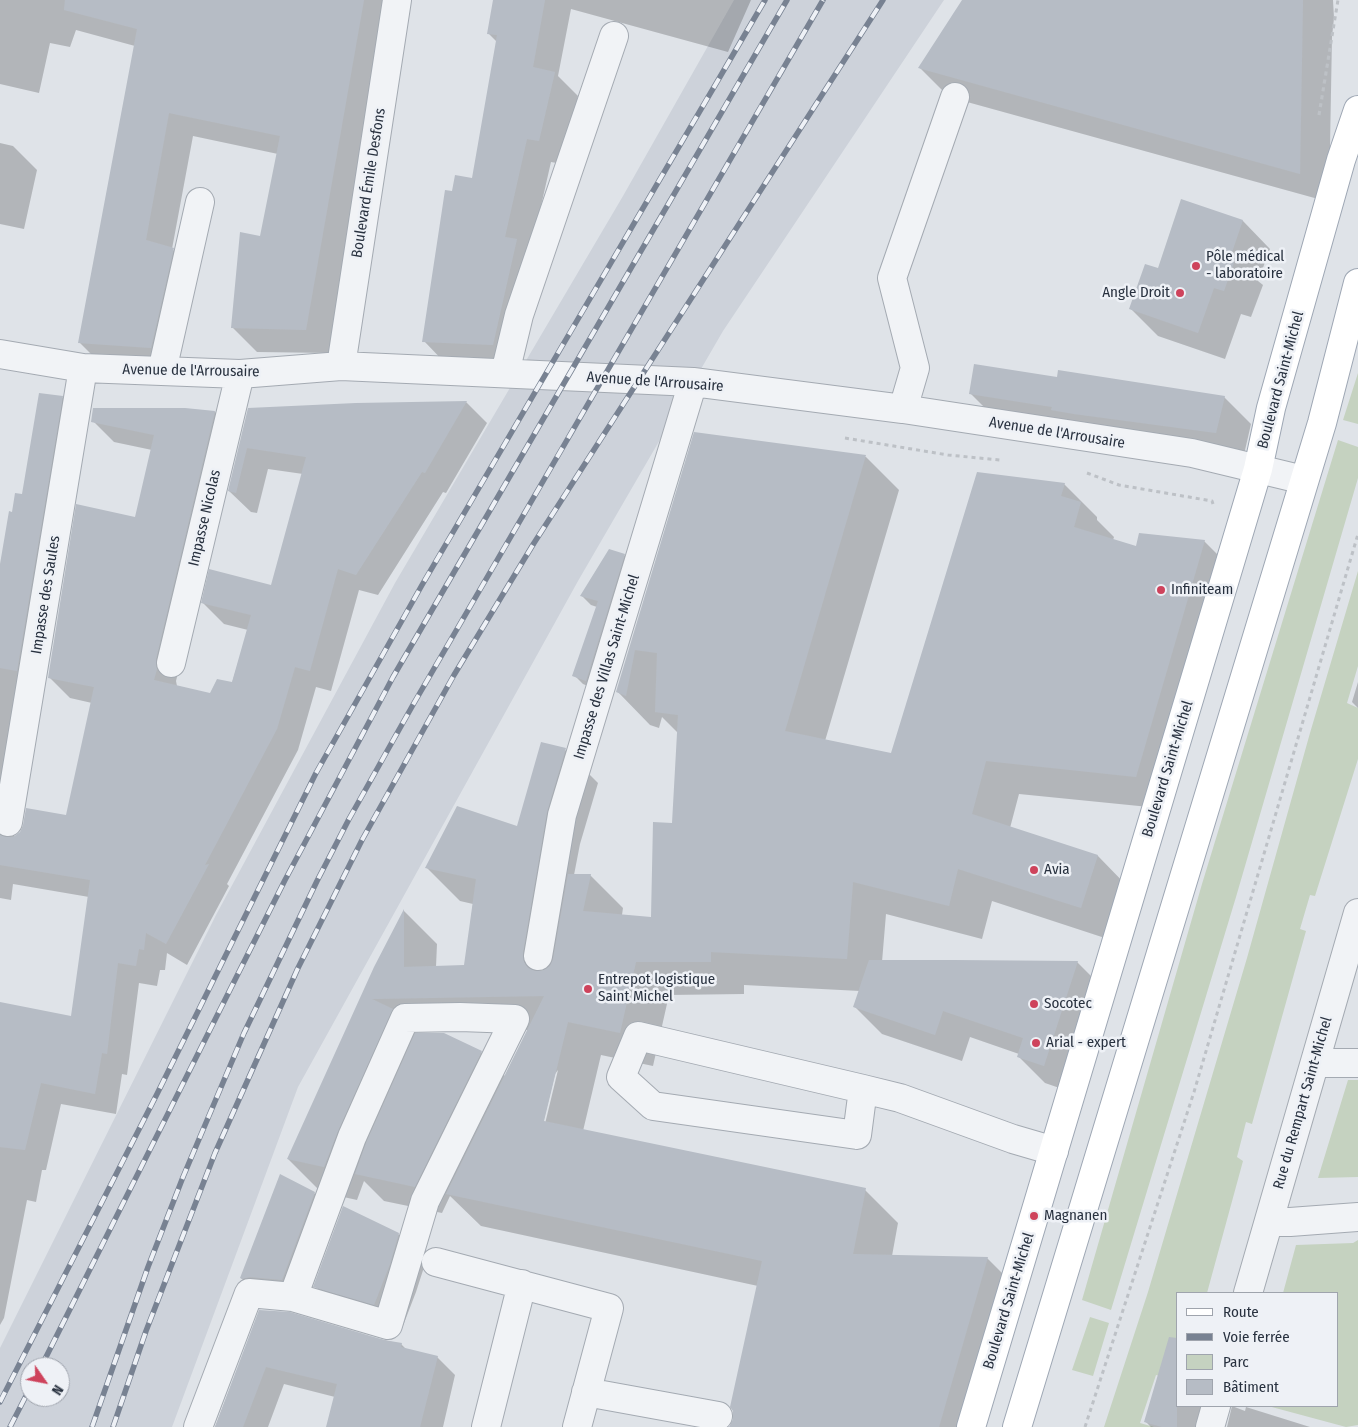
<!DOCTYPE html>
<html>
<head>
<meta charset="utf-8">
<style>
	body { margin:0 }
	#map { position:relative; width:1358px; height:1427px; overflow:hidden; background:#dfe3e8; font-family:"Fira Sans Condensed",sans-serif }
	canvas { display:block }
	.legend { position:absolute; left:1176px; top:1292px; width:162px; height:115px; box-sizing:border-box; background:#eef1f6; border:1px solid #9fa4ad; margin:0; padding:6px 9px; list-style:none; font-size:15px; color:#28313f }
	.legend li { display:flex; align-items:center; gap:10px; height:25px }
	.legend b { width:25px; border:1px solid #9fa4ad }
	.north { position:absolute; left:20px; top:1357px; width:50px; height:50px; box-sizing:border-box; background:#eef1f6; border:1px solid #9fa4ad; border-radius:50%; rotate:123deg; font-size:14px; font-weight:700; line-height:20px; text-align:center; color:#28313f }
	.north::after { content:''; display:block; margin:auto; width:18px; height:22px; background:#ce435c; clip-path:polygon(50% 0,100% 100%,50% 72%,0 100%) }
</style>
</head>
<body>
<div id="map">
<canvas width="1358" height="1427"></canvas>
<ul class="legend">
<li><b style="height:6px;background:#fff"></b>Route</li>
<li><b style="height:6px;background:#788292"></b>Voie ferrée</li>
<li><b style="height:14px;background:#c5d2c0"></b>Parc</li>
<li><b style="height:14px;background:#b6bcc5"></b>Bâtiment</li>
</ul>
<div class="north">N</div>
</div>
<script>
const ctx = document.querySelector('canvas').getContext('2d');
ctx.lineJoin = 'round';
function fillPath(path, color) { ctx.fillStyle = color; ctx.fill(path, 'evenodd'); }
const toPath = rows => new Path2D(rows.map(r => 'M' + r).join(''));
function strokePath(path, color, width, dash) { ctx.strokeStyle = color; ctx.lineWidth = width; ctx.lineCap = dash ? 'butt' : 'round'; ctx.setLineDash(dash || []); ctx.stroke(path); }
function label(font, color, halo, rows, align = 'center') {
  ctx.font = font + ' "Fira Sans Condensed",sans-serif'; ctx.lineWidth = 5; ctx.setLineDash([]); ctx.textBaseline = 'middle'; ctx.strokeStyle = halo; ctx.fillStyle = color; for (const [text, x, y, turn = 0] of rows) {
    ctx.save(); ctx.translate(x, y); ctx.rotate((+turn || 0) * Math.PI / 180); ctx.textAlign = isNaN(turn) ? turn : align; if (halo) ctx.strokeText(text, 0, 0); ctx.fillText(text, 0, 0); ctx.restore();
  }
}
fillPath(toPath([
	[734,0,944,0,723,331,578,581,298,1087,172,1427,0,1427,0,1348,216,915,395,583,623,196],
	[30,1367,60,1367,60,1397,30,1397]
]), '#cdd2da');
fillPath(toPath([
	[1358,373,1358,424,1343,420],
	[1338,440,1358,447,1358,478,1236,897,1111,1310,1082,1300,1202,884],
	[1358,571,1358,666,1347,703,1358,708,1358,759,1315,896,1310,895,1300,929,1306,931,1252,1124,1246,1122,1237,1157,1243,1161,1207,1293,1177,1293,1177,1380,1156,1375,1140,1423,1154,1427,1104,1427,1148,1292,1247,958,1310,733],
	[1348,1080,1358,1080,1358,1177,1318,1178],
	[1358,1240,1358,1425,1346,1427,1268,1406,1337,1406,1337,1293,1283,1293,1296,1245,1353,1243],
	[1090,1317,1109,1323,1093,1376,1072,1370]
]), '#c5d2c0');
fillPath(toPath([
	[0,0,391,0,330,353,257,352,233,328,261,238,278,154,193,136,172,249,197,273,175,371,104,367,80,343,135,46,76,30,70,47,50,43,39,93,0,84],
	[494,0,751,0,728,52,571,9,558,76,578,96,562,164,551,162,530,254,516,368,447,365,424,341,453,193,473,179,497,42,489,34],
	[963,0,1333,0,1334,18,1332,37,1329,202,949,97,920,68],
	[0,143,13,146,37,170,24,229,0,224],
	[1182,201,1243,221,1270,249,1258,281,1263,285,1251,317,1241,314,1225,359,1158,336,1131,309,1159,270],
	[1058,378,1224,397,1251,424,1243,459,998,421,971,394],
	[62,397,83,418,14,838,67,816,92,703,70,698,49,677,136,519,152,450,114,442,93,421,215,412,236,433,176,681,177,686,211,694,232,683,248,630,224,624,203,603,272,587,303,474,268,469,257,513,251,512,229,491,249,409,356,404,466,402,487,423,446,493,443,492,378,595,359,590,331,691,316,687,298,750,227,884,229,886,187,965,167,953,165,970,160,970,157,986,139,983,127,1075,122,1074,116,1114,61,1104,46,1170,42,1170,36,1202,27,1200,4,1318,0,1325,0,1003,72,1017,89,897,13,884,11,900,0,898,0,571,13,513,24,496],
	[695,434,866,457,899,490,825,741,892,755,1064,484,1097,517,1097,520,1114,537,1113,540,1137,548,1204,541,1238,575,1169,809,1019,794,1010,828,1098,856,1131,890,1114,941,992,901,982,939,886,914,882,962,1077,962,1104,989,1071,1092,1045,1083,1018,1056,1019,1054,970,1037,962,1061,882,1034,855,1007,860,991,744,985,744,994,669,995,653,1066,601,1055,583,1131,865,1190,898,1223,892,1256,987,1258,1020,1291,982,1427,731,1427,734,1420,758,1286,481,1226,450,1196,442,1213,384,1201,364,1181,357,1200,321,1192,288,1159,375,968,404,911,437,944,436,967,465,966,473,904,460,901,427,868,518,828,565,750,598,783,580,844,574,875,590,875,623,908,622,915,652,918,674,824,678,733,662,717,659,728,650,725,617,691],
	[528,1030,505,1076,481,1052,417,1035,414,1032],
	[558,1070,544,1128,542,1127,555,1074],
	[624,555,633,564,595,689,583,684,574,675,597,607,591,605,582,596],
	[1358,682,1358,708,1352,702],
	[314,1193,323,1202,291,1289,250,1287,241,1278],
	[398,1234,426,1261,416,1292,401,1331,342,1313,315,1286],
	[260,1311,401,1344,407,1350,437,1357,455,1375,443,1427,327,1427,335,1397,284,1384,268,1427,215,1427],
	[1177,1406,1216,1406,1217,1427,1151,1427,1145,1421],
	[1232,1406,1245,1411,1246,1407,1310,1427,1227,1427]
]), '#0003');
fillPath(toPath([
	[65,0,364,0,306,330,231,328,240,232,260,236,280,136,169,113,146,240,174,248,151,348,78,343,137,29,64,10],
	[493,0,545,0,533,67,555,72,539,141,527,139,505,237,517,239,493,345,422,342,445,190,452,191,455,175,472,178,497,35,487,34],
	[962,0,1303,0,1300,174,918,68],
	[1181,199,1243,220,1231,255,1236,257,1224,291,1214,288,1198,333,1129,309,1145,264,1158,268],
	[974,364,1057,377,1058,370,1225,396,1216,433,1074,414,1051,410,1052,407,969,394],
	[39,393,63,396,17,671,0,668,0,564,9,511,12,512,15,493,22,494],
	[467,401,425,473,422,472,356,575,338,569,310,671,295,667,277,729,205,865,209,864,166,944,146,933,144,950,139,949,136,966,118,963,107,1054,102,1053,95,1094,41,1083,25,1150,0,1147,0,1002,71,1016,90,880,0,865,0,835,6,837,13,837,20,832,23,825,26,808,66,815,94,687,48,678,76,504,135,517,154,435,91,422,93,408,185,408,215,411,156,659,157,669,154,680,210,693,217,679,232,682,251,615,201,603,209,569,271,585,306,457,247,448,236,493,228,491,248,408,356,403],
	[694,432,866,455,785,731,891,753,977,472,1065,483,1061,496,1081,502,1074,527,1136,546,1139,533,1205,540,1136,777,986,761,972,814,1098,855,1081,908,958,869,949,906,853,882,847,959,711,952,711,962,636,962,620,1033,568,1022,544,1121,866,1188,853,1254,988,1257,939,1427,729,1427,733,1419,733,1411,730,1407,762,1261,446,1194,544,996,372,999,393,1009,338,1131,324,1167,287,1159,374,967,404,909,404,967,464,965,476,879,425,868,457,806,517,826,541,742,566,748,547,812,523,953,524,962,528,968,536,971,544,970,550,966,553,959,568,874,591,874,583,911,651,917,653,822,672,823,678,715,655,712,657,653,635,650,626,696,616,692],
	[609,549,625,554,586,681,572,676,598,601,580,596],
	[869,960,955,960,1078,961,1044,1066,1017,1057,1023,1038,943,1011,935,1035,853,1007],
	[415,1033,444,1033,482,1051,415,1187,355,1174,366,1143],
	[280,1174,315,1192,282,1280,250,1277,242,1279,240,1278],
	[343,1206,399,1233,390,1264,374,1305,313,1287],
	[259,1310,290,1312,384,1340,402,1343,401,1347,438,1356,420,1427,326,1427,337,1384,266,1367,243,1427,215,1427],
	[1169,1337,1177,1338,1177,1427,1162,1427,1144,1422]
]), '#b6bcc5');
const minor = toPath([
	[0,354,83,368,240,374,341,366,693,382,903,409,1192,453,1304,480],
	[341,366,397,0],
	[162,371,200,202],
	[505,373,519,315,614,36],
	[903,409,915,368,892,278,955,97],
	[171,663,240,374],
	[8,822,83,368],
	[538,956,562,815,693,382],
	[1315,1063,1358,1063],
	[863,1089,857,1135,653,1106,621,1077,638,1036,863,1089,900,1098,1013,1139,1054,1151],
	[1269,1222,1290,1222,1358,1217],
	[436,1262,609,1308,577,1427],
	[1248,1293,1358,913],
	[586,1392,718,1416],
	[198,1427,249,1293,293,1297,388,1325,425,1201,515,1019,460,1017,405,1018,352,1137,293,1297],
	[486,1427,522,1284],
	[1210,1427,1216,1406]
]);
const major = toPath([
	[971,1427,1258,469,1271,408,1341,160,1358,110],
	[1017,1427,1322,423,1358,283]
]);
strokePath(minor, '#a4aab2', 30);
strokePath(major, '#9ea7b4', 30);
strokePath(toPath([
	[1319,115,1338,0],
	[845,438,948,455,1000,460],
	[1087,473,1119,485,1212,501,1213,504],
	[1085,1427,1194,1092,1358,534]
]), '#bdc1c6', 3, [4, 4]);
strokePath(minor, '#f1f3f6', 28);
strokePath(major, '#fff', 28);
const rail = toPath([
	[41,1367,285,880,393,677,787,0],
	[0,1402,157,1094,316,773,422,585,765,0],
	[10,1427,30,1388],
	[92,1427,148,1267,183,1177,244,1033,317,881,349,819,414,703,823,0],
	[113,1427,146,1331,215,1153,298,968,362,840,454,675,534,543,883,0]
]);
strokePath(rail, '#788292', 5.5);
strokePath(rail, '#eef1f6', 4, [11]);
for (const [x, y, r, color] of [
	[1196,266,5,"#ce435c"],
	[1180,293,5,"#ce435c"],
	[1161,590,5,"#ce435c"],
	[1034,870,5,"#ce435c"],
	[588,989,5,"#ce435c"],
	[1034,1004,5,"#ce435c"],
	[1036,1043,5,"#ce435c"],
	[1034,1216,5,"#ce435c"]
]) { const dot = new Path2D(); dot.arc(x, y, r, 0, 2 * Math.PI); ctx.fillStyle = color; ctx.fill(dot); strokePath(dot, '#eef1f6', 2); }
label('15px', '#28313f', '#eef1f6', [
	["Boulevard Émile Desfons",369,183,-81],
	["Avenue de l'Arrousaire",191,371,1],
	["Boulevard Saint-Michel",1281,380,-75],
	["Avenue de l'Arrousaire",655,382,4],
	["Avenue de l'Arrousaire",1057,433,9],
	["Impasse Nicolas",205,518,-77],
	["Impasse des Saules",46,595,-81],
	["Impasse des Villas Saint-Michel",607,667,-73],
	["Boulevard Saint-Michel",1168,769,-73],
	["Rue du Rempart Saint-Michel",1303,1103,-74],
	["Boulevard Saint-Michel",1009,1301,-73]
]);
label('15px', '#28313f', '#eef1f6', [
	["Pôle médical",1206,257],
	["- laboratoire",1206,274],
	["Angle Droit",1170,293,"right"],
	["Infiniteam",1171,590],
	["Avia",1044,870],
	["Entrepot logistique",598,980],
	["Saint Michel",598,997],
	["Socotec",1044,1004],
	["Arial - expert",1046,1043],
	["Magnanen",1044,1216]
], 'left');
</script>
</body>
</html>
